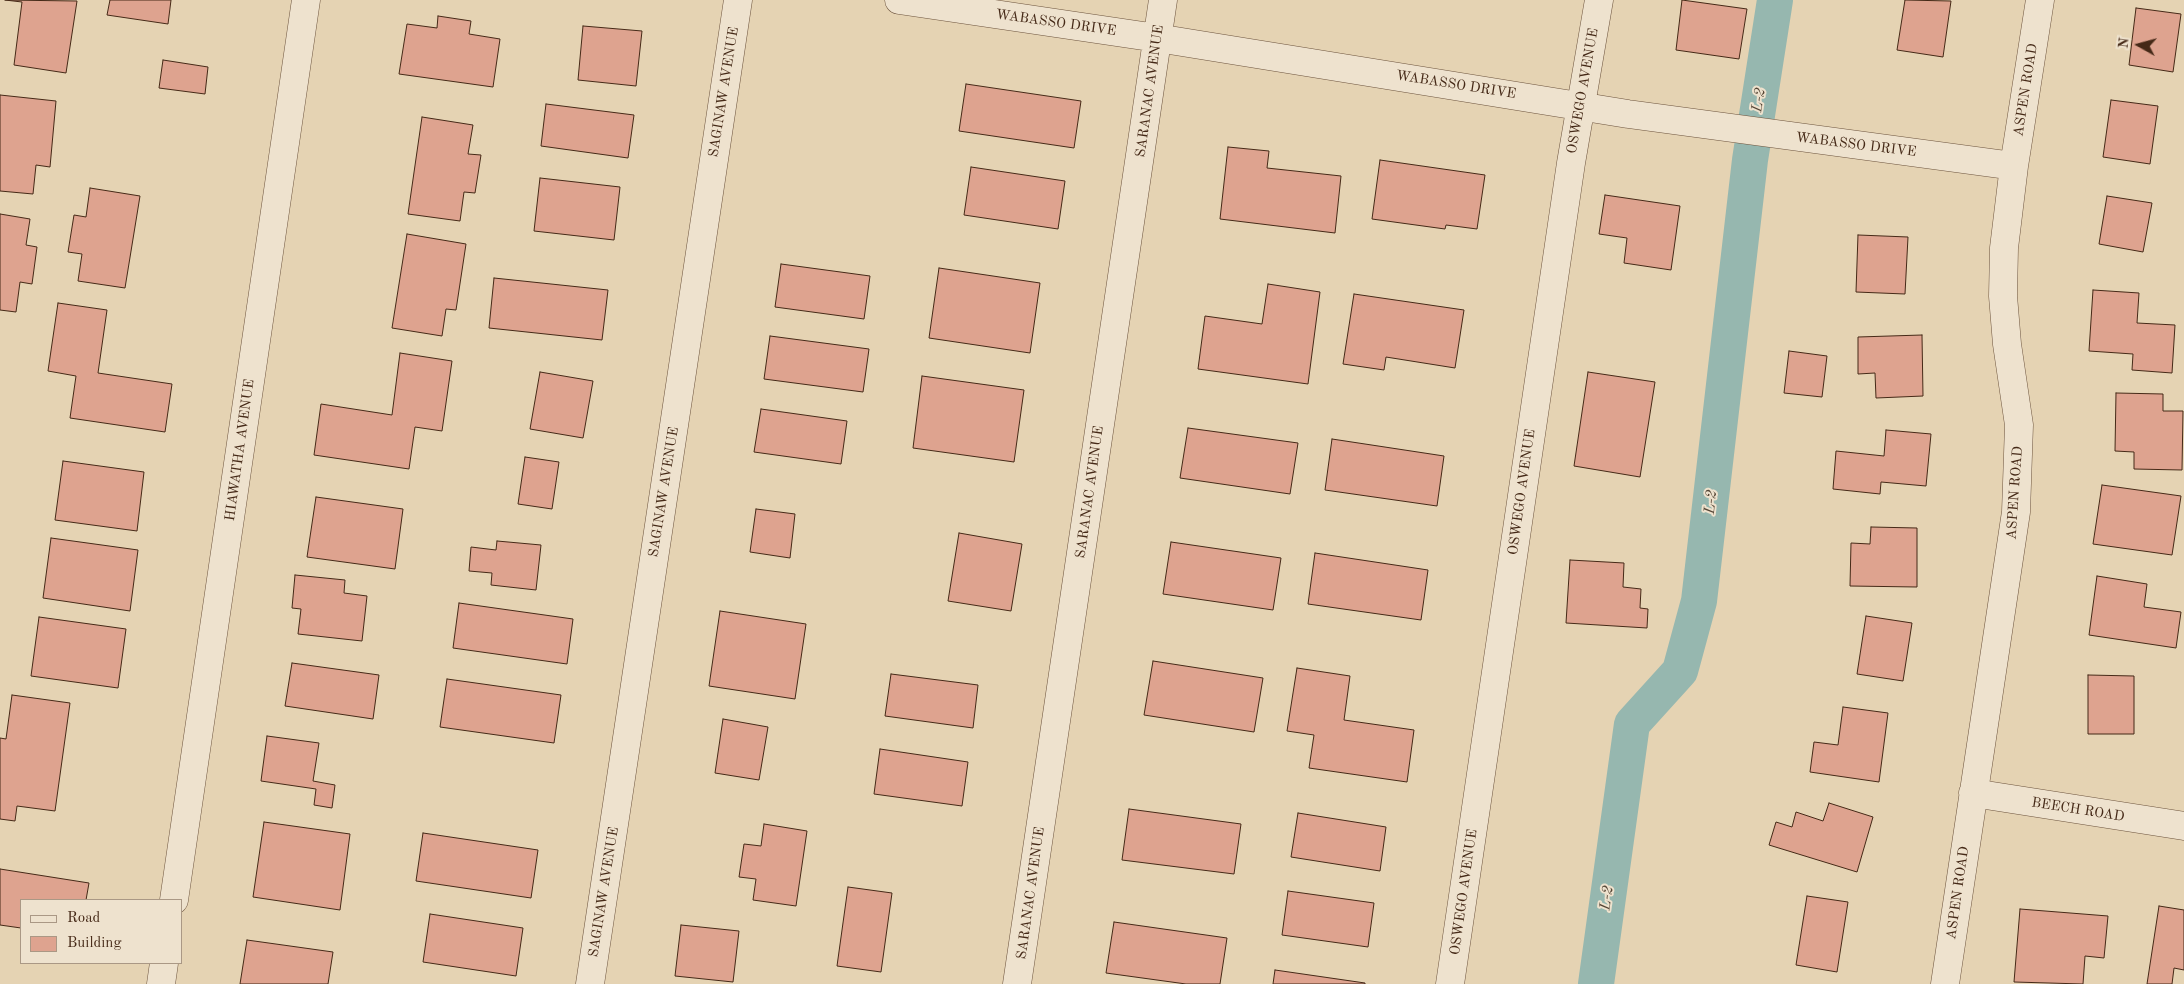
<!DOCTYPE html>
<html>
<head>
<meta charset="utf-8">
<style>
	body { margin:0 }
	#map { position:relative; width:2184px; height:984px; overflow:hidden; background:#e5d3b3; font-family:"Old Standard TT",serif }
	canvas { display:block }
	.legend { position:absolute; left:20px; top:899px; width:162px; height:65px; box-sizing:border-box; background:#eee2ce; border:1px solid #aa9885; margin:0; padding:6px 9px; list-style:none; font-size:15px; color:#452917 }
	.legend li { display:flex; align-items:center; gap:10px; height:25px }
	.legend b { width:25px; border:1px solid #aa9885 }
	.north { position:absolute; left:2114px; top:20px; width:50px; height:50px; -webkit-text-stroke:4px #eee2ce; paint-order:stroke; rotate:277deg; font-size:14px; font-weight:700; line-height:20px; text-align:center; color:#452917 }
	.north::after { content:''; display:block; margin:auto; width:18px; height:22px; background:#452917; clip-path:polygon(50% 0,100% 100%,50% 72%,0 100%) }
</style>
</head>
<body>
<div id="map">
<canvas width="2184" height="984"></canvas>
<ul class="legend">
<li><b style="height:6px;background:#eee2ce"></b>Road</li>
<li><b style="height:14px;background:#dea38f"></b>Building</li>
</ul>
<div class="north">N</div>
</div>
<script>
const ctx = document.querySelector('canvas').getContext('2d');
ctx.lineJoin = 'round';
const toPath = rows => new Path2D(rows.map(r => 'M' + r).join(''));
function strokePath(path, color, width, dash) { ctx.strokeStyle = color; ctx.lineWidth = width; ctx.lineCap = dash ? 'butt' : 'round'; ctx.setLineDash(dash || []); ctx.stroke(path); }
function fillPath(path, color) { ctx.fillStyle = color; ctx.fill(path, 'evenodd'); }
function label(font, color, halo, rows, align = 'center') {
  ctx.font = font + ' "Old Standard TT",serif'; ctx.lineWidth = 4; ctx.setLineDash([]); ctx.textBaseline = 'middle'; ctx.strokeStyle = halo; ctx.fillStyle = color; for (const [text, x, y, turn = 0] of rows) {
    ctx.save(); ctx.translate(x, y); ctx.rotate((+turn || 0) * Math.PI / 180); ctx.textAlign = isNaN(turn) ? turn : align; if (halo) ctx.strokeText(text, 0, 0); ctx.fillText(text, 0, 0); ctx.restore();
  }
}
strokePath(toPath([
	[1596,984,1632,724,1680,671,1699,601,1750,160,1775,0]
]), '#96b7af', 36);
const building = toPath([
	[5,0,77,1,66,73,14,65,22,2,5,0],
	[110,0,171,0,168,24,107,15,110,0],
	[1682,0,1747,9,1739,59,1676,50,1682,0],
	[1905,0,1951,1,1943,57,1897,50,1905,0],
	[2136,8,2181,14,2173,72,2129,65,2136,8],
	[438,16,471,21,469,34,500,39,493,87,399,74,407,24,437,28,438,16],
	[583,26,642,31,636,86,578,80,583,26],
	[163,60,208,67,205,94,159,88,163,60],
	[966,84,1081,101,1074,148,959,131,966,84],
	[0,95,56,101,50,167,36,165,33,194,0,191,0,95],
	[2111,100,2158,106,2150,164,2103,157,2111,100],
	[546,104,634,115,628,158,541,146,546,104],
	[422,117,473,125,468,154,481,155,475,193,464,192,460,221,408,214,422,117],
	[1228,147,1269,151,1267,168,1341,176,1335,233,1220,219,1228,147],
	[1380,160,1485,175,1477,229,1446,225,1445,229,1372,219,1380,160],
	[971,167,1065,181,1058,229,964,215,971,167],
	[540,178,620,187,614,240,534,231,540,178],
	[90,188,140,196,125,288,78,281,82,254,68,252,74,215,86,217,90,188],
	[1605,195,1680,206,1671,270,1624,263,1627,238,1599,234,1605,195],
	[2107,196,2152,203,2143,252,2099,244,2107,196],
	[0,214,30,219,26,245,37,247,32,284,20,282,16,312,0,310,0,214],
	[407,234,466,244,456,310,446,309,442,336,392,328,407,234],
	[1858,235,1908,237,1905,294,1856,292,1858,235],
	[781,264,870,276,864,319,775,307,781,264],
	[939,268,1040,283,1030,353,929,338,939,268],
	[494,278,608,290,602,340,489,328,494,278],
	[1268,284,1320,292,1308,384,1198,369,1205,316,1262,324,1268,284],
	[2093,290,2139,293,2137,323,2175,325,2172,373,2132,370,2133,354,2089,351,2093,290],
	[1354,294,1464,310,1455,368,1386,357,1384,370,1343,364,1354,294],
	[58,303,107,310,98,373,172,384,165,432,70,418,76,376,48,371,58,303],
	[1922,335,1923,396,1876,398,1875,373,1858,374,1858,337,1922,335],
	[770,336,869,349,863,392,764,379,770,336],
	[1789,351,1827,356,1822,397,1784,393,1789,351],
	[400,353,452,361,442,431,415,427,409,469,314,455,321,404,392,415,400,353],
	[540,372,593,381,583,438,530,429,540,372],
	[1588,372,1655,382,1640,477,1574,466,1588,372],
	[922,376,1024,390,1014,462,913,448,922,376],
	[2116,393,2163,394,2163,411,2183,411,2182,470,2134,469,2134,452,2115,451,2116,393],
	[761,409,847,421,841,464,754,452,761,409],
	[1188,428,1298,443,1290,494,1180,478,1188,428],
	[1886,430,1931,434,1926,486,1881,482,1880,494,1833,489,1836,451,1884,456,1886,430],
	[1332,439,1444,456,1437,506,1325,490,1332,439],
	[525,457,559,462,552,509,518,504,525,457],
	[63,461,144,472,137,531,55,520,63,461],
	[2102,485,2181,496,2172,555,2093,544,2102,485],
	[316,497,403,509,395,569,307,557,316,497],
	[756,509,795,514,790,558,750,552,756,509],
	[1871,527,1917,528,1917,587,1850,586,1851,543,1870,544,1871,527],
	[959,533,1022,544,1011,611,948,601,959,533],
	[51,538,138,550,130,611,43,598,51,538],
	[497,541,541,545,536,590,491,585,492,573,469,571,471,547,496,550,497,541],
	[1171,542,1281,558,1273,610,1163,594,1171,542],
	[1315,553,1428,570,1421,620,1308,604,1315,553],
	[1570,560,1624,563,1623,587,1641,589,1640,608,1648,609,1647,628,1566,623,1570,560],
	[295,575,345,580,344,593,367,596,362,641,298,634,301,609,292,608,295,575],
	[2097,576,2147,584,2144,607,2181,612,2176,648,2089,635,2097,576],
	[459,603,573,619,567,664,453,648,459,603],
	[720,611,806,624,795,699,709,686,720,611],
	[1866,616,1912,623,1903,681,1857,674,1866,616],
	[39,617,126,629,118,688,31,676,39,617],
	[1153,661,1263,678,1254,732,1144,715,1153,661],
	[292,663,379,675,373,719,285,706,292,663],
	[1297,668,1350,676,1344,720,1414,730,1407,782,1309,768,1314,735,1287,731,1297,668],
	[891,674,978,685,973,728,885,716,891,674],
	[2088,675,2134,676,2134,734,2088,734,2088,675],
	[447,679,561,695,554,743,440,727,447,679],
	[12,695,70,703,55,811,17,806,15,821,0,819,0,738,6,739,12,695],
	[1843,707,1888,713,1879,782,1810,772,1814,742,1838,745,1843,707],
	[723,719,768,727,759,780,715,773,723,719],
	[267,736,319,743,313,781,335,785,332,808,314,805,316,789,261,781,267,736],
	[880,749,968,762,962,806,874,794,880,749],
	[1829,803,1873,817,1857,872,1769,845,1776,822,1792,827,1796,812,1823,821,1829,803],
	[1129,809,1241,824,1234,874,1122,860,1129,809],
	[1298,813,1386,827,1380,871,1291,857,1298,813],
	[264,822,350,834,340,910,253,897,264,822],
	[764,824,807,831,796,906,753,900,756,879,739,877,744,844,761,846,764,824],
	[423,833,538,850,531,898,416,881,423,833],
	[0,869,89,883,86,900,21,900,21,928,0,925,0,869],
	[848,887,892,893,881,972,837,966,848,887],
	[1288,891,1374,903,1368,947,1282,935,1288,891],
	[1807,896,1848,902,1837,972,1796,965,1807,896],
	[2159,906,2184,910,2184,970,2174,968,2172,984,2147,984,2159,906],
	[2020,909,2108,916,2104,958,2085,956,2083,984,2014,982,2020,909],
	[430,914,523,928,516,976,423,962,430,914],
	[1114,922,1227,938,1220,984,1186,984,1106,973,1114,922],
	[681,925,739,931,733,982,675,976,681,925],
	[247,940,333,952,328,984,240,984,247,940],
	[1275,970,1365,983,1365,984,1273,984,1275,970]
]);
fillPath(building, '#dea38f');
strokePath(building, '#452917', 1);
const minor = toPath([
	[899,0,1157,38,1628,114,2014,166],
	[1973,793,2184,826],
	[174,900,306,0],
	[161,984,164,963],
	[590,984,738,0],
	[1017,984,1163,0],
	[1450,984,1571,163,1599,0],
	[1945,984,2016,512,2019,425,2007,344,2003,296,2004,248,2014,166,2040,0]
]);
strokePath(minor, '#6d543e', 29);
strokePath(minor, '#eee2ce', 28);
label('14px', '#452917', '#eee2ce', [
	["WABASSO DRIVE",1056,23,8],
	["WABASSO DRIVE",1456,85,9],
	["ASPEN ROAD",2026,90,-81],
	["SARANAC AVENUE",1150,91,-82],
	["OSWEGO AVENUE",1583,91,-80],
	["SAGINAW AVENUE",724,92,-81],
	["WABASSO DRIVE",1856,145,7],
	["HIAWATHA AVENUE",240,450,-82],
	["SAGINAW AVENUE",664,492,-81],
	["SARANAC AVENUE",1090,492,-82],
	["OSWEGO AVENUE",1522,492,-82],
	["ASPEN ROAD",2015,493,-86],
	["BEECH ROAD",2078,810,9],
	["SAGINAW AVENUE",604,892,-81],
	["OSWEGO AVENUE",1464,892,-82],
	["SARANAC AVENUE",1031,893,-82],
	["ASPEN ROAD",1958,893,-82]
]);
label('italic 15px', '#554535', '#eee2ce', [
	["L-2",1759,100,-81],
	["L-2",1711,502,-84],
	["L-2",1607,898,-82]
]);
</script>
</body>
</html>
